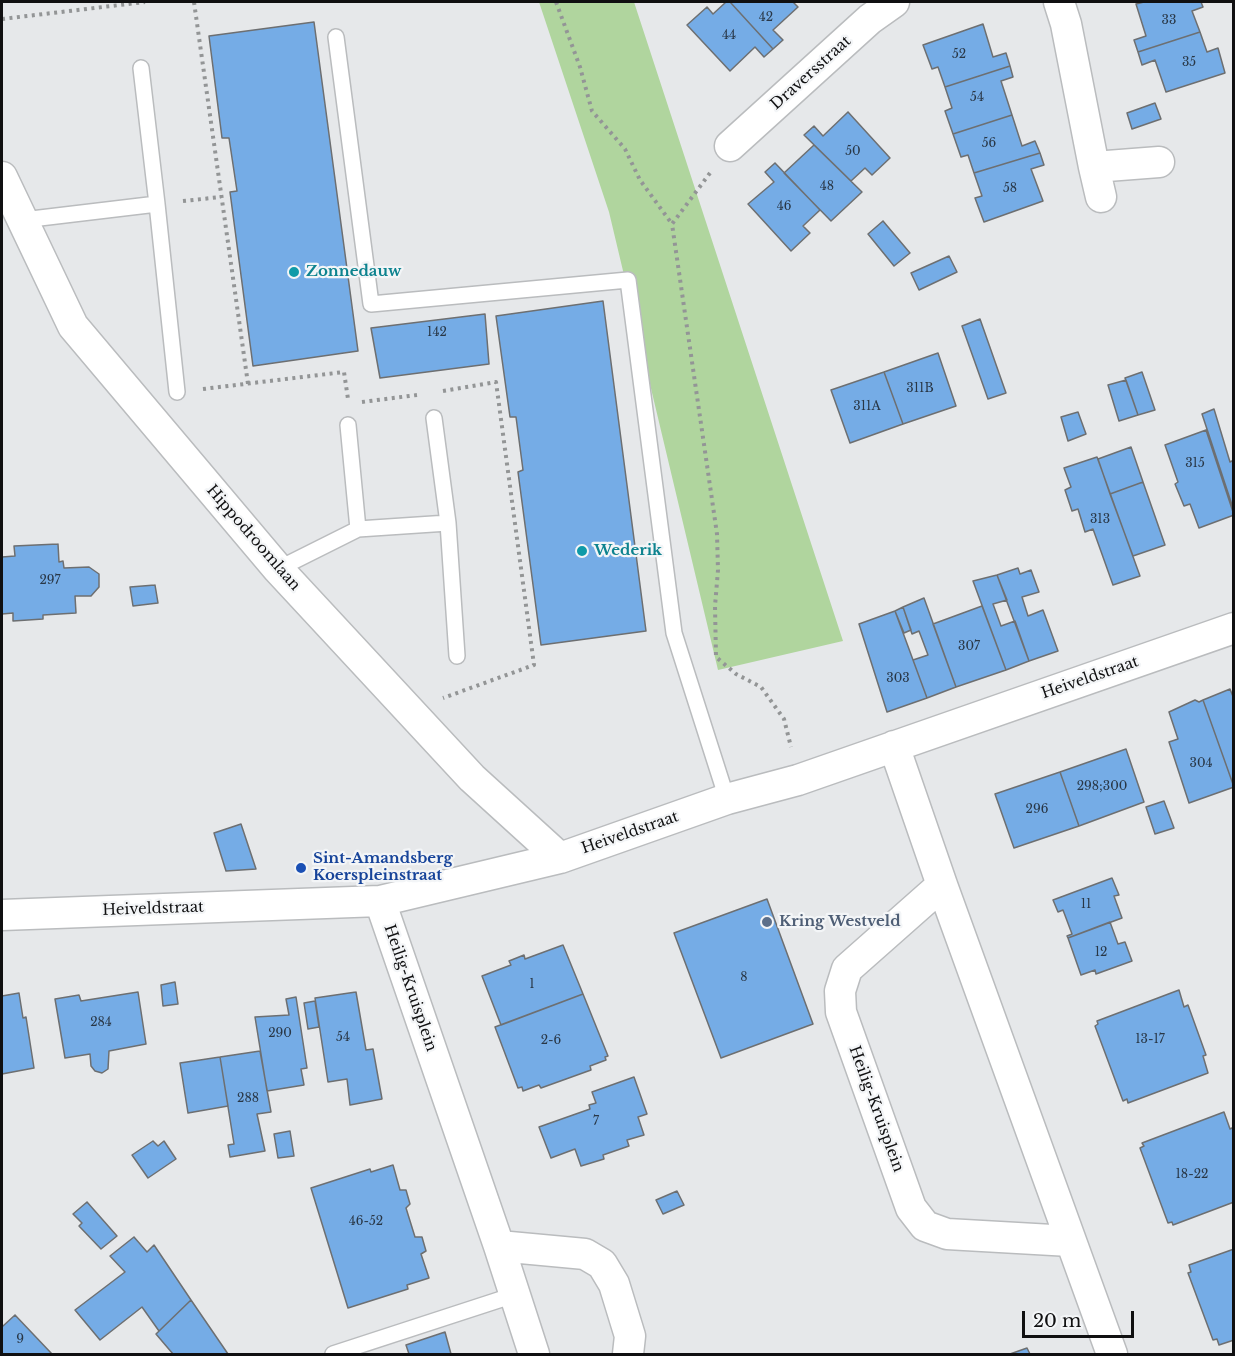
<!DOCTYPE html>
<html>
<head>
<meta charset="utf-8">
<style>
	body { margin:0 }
	#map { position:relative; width:1235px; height:1356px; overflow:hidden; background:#e6e8ea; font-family:"Libre Baskerville",serif }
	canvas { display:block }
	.frame { position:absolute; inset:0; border:3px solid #101011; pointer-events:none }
	.scale { position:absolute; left:1022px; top:1311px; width:112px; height:27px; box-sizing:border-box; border:3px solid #101011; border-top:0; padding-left:8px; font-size:18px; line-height:21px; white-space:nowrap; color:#101011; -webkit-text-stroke:4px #f3f5f7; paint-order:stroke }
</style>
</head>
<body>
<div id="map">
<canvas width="1235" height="1356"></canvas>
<div class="frame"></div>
<div class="scale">20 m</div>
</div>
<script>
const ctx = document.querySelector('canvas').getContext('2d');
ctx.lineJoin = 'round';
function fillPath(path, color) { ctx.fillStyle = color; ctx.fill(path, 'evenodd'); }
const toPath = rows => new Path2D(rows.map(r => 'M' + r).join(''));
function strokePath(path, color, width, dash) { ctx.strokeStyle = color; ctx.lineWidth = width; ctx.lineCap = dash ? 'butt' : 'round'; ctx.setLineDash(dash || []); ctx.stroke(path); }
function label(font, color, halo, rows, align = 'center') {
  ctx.font = font + ' "Libre Baskerville",serif'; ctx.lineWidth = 4.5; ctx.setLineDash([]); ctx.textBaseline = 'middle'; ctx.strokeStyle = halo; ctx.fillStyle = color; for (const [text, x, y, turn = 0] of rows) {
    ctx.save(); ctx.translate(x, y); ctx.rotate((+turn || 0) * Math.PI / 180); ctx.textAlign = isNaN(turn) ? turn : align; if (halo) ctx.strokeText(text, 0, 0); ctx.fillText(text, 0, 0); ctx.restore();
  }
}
fillPath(toPath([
	[539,2,634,2,843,641,718,670,609,212]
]), '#b0d59e');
const building = toPath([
	[726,2,730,2,773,49,764,57,755,47,730,71,687,25,707,7,713,14,726,2],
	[730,2,793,2,798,7,773,30,783,40,773,49,730,2],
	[1144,2,1201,2,1203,7,1192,11,1200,32,1138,52,1134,40,1146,36,1136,4,1144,2],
	[314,22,358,351,253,366,230,192,237,191,229,138,222,138,209,36,314,22],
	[983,24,993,57,1006,53,1010,66,945,87,938,67,932,69,923,45,983,24],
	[1200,32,1207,52,1218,48,1225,73,1166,92,1155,60,1142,65,1138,52,1200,32],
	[1010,66,1013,77,1001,81,1012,115,953,134,945,111,952,108,945,87,1010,66],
	[1155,103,1161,119,1132,129,1127,113,1155,103],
	[848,112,890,158,872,175,865,168,851,181,804,135,814,126,823,136,848,112],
	[1012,115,1022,146,1035,141,1040,153,974,173,968,155,961,157,953,134,1012,115],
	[814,145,862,192,831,221,784,173,814,145],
	[1040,153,1044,165,1031,169,1043,201,984,222,975,198,982,196,974,173,1040,153],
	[775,163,820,210,803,226,810,233,791,251,748,204,774,182,765,172,775,163],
	[883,221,910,253,894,266,868,234,883,221],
	[949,256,957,272,919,290,911,273,949,256],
	[603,301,646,631,541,645,518,472,523,470,516,417,510,417,496,316,603,301],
	[485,314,489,364,380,378,371,328,485,314],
	[980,319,1006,393,988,399,962,326,980,319],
	[938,353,956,406,903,424,884,372,938,353],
	[884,372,903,424,850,443,831,390,884,372],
	[1142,372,1155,410,1138,415,1125,378,1142,372],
	[1126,380,1138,415,1119,421,1108,385,1126,380],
	[1214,409,1230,462,1234,460,1234,511,1202,414,1214,409],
	[1078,412,1086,434,1068,441,1061,417,1078,412],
	[1206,430,1234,515,1199,528,1190,504,1184,506,1175,484,1178,482,1165,445,1206,430],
	[1131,447,1143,482,1110,494,1098,459,1131,447],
	[1097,457,1140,576,1113,585,1093,529,1085,532,1078,509,1072,511,1065,490,1071,487,1064,468,1097,457],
	[1143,482,1165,545,1133,556,1110,494,1143,482],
	[58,544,59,562,63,561,64,568,89,567,99,574,99,587,91,596,75,596,76,613,43,615,43,619,13,621,13,613,2,614,2,557,15,556,14,546,58,544],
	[1018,568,1020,574,1031,570,1039,592,1022,597,1028,616,1043,610,1058,651,1029,661,997,575,1018,568],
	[997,575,1007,600,993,604,1001,626,1015,621,1029,661,1006,670,973,581,997,575],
	[155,585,158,603,133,606,130,587,155,585],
	[924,598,956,687,927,698,913,660,928,655,919,631,912,634,903,607,924,598],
	[982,606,1006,670,956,687,933,624,982,606],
	[903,607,911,630,904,633,895,611,903,607],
	[895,611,927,698,887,712,859,624,895,611],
	[1230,689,1234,699,1234,787,1203,700,1230,689],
	[1195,700,1199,702,1203,700,1234,787,1189,803,1169,742,1178,739,1169,712,1195,700],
	[1126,749,1144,802,1079,826,1060,772,1126,749],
	[1060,772,1079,826,1014,848,995,794,1060,772],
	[1164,801,1174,828,1155,834,1146,807,1164,801],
	[241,824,256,869,226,871,214,833,241,824],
	[1112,878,1119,895,1114,896,1122,918,1068,938,1067,936,1072,934,1063,910,1058,912,1053,900,1112,878],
	[767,899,813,1024,721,1058,674,933,767,899],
	[1110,922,1118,944,1125,942,1132,961,1096,974,1095,970,1081,975,1068,938,1110,922],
	[563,945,583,994,501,1025,482,976,511,965,509,961,524,955,525,959,563,945],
	[175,982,178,1004,163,1006,161,985,175,982],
	[1179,990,1184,1007,1188,1005,1206,1055,1203,1056,1208,1073,1128,1103,1127,1099,1123,1101,1095,1026,1098,1024,1097,1021,1179,990],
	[138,992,146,1044,109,1051,108,1069,102,1073,95,1071,91,1066,90,1054,65,1058,55,999,79,995,81,1001,138,992],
	[356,992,366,1050,373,1049,382,1099,350,1105,347,1079,328,1082,315,998,356,992],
	[19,993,23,1018,26,1017,34,1068,2,1074,2,996,19,993],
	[583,994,608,1056,605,1057,606,1060,590,1066,591,1070,541,1088,539,1085,523,1091,522,1087,518,1088,495,1027,583,994],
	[296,997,307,1068,301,1069,304,1085,267,1091,255,1017,289,1015,286,999,296,997],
	[315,1001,319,1027,308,1029,304,1003,315,1001],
	[260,1051,271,1112,257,1114,265,1151,230,1157,228,1145,234,1144,220,1057,260,1051],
	[220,1057,228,1106,188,1113,180,1063,220,1057],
	[634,1077,647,1114,638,1117,644,1135,627,1140,629,1146,603,1155,604,1159,581,1166,575,1149,551,1158,539,1127,590,1109,589,1105,596,1103,592,1092,634,1077],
	[1224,1112,1230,1129,1234,1127,1234,1202,1173,1225,1172,1222,1168,1223,1140,1148,1144,1146,1142,1143,1224,1112],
	[290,1131,294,1156,278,1158,274,1134,290,1131],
	[153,1141,158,1146,164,1141,176,1159,148,1178,132,1155,153,1141],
	[393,1165,400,1190,406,1190,410,1204,406,1208,415,1237,422,1237,426,1251,421,1254,429,1278,407,1285,408,1289,348,1308,311,1188,370,1169,371,1172,393,1165],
	[677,1191,684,1205,663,1214,656,1200,677,1191],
	[87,1202,117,1236,101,1249,79,1226,82,1223,73,1214,87,1202],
	[134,1237,147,1252,154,1245,191,1300,159,1331,142,1307,100,1340,75,1310,125,1272,110,1256,134,1237],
	[1234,1249,1234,1340,1219,1345,1217,1339,1213,1340,1188,1273,1191,1272,1189,1265,1234,1249],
	[191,1300,228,1354,173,1354,156,1334,191,1300],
	[15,1315,52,1354,2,1354,2,1325,3,1326,15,1315],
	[445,1332,451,1354,409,1354,406,1345,445,1332],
	[1027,1348,1030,1354,1010,1354,1027,1348]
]);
fillPath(building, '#75ace6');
strokePath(building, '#6d6f71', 1.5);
const service = toPath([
	[336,37,371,304,628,280,674,633,727,799],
	[157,204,177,392],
	[23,220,157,204,141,68],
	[448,523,457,656],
	[358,529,448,523,434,418],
	[278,569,358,529,348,425],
	[333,1354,514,1295]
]);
const minor = toPath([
	[1059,2,1066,24,1094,167,1159,162],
	[730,146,870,19,894,2],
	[1094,167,1101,197],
	[2,177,73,326,278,569,472,778,560,858],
	[894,746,942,885,1112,1354],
	[942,885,847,969,840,991,841,1012,911,1208,925,1226,947,1234,1070,1241],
	[380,901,499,1246,534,1354],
	[2,915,380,901,560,858,727,799,798,780,1234,628],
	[499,1246,585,1254,602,1264,614,1284,630,1336,628,1354]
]);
strokePath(service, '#babcbe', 18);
strokePath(minor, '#babcbe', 33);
strokePath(toPath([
	[194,2,248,384],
	[556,2,580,67,592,111,625,149,640,180,672,224],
	[2,19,145,2],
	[710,173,672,224,717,534,718,570,715,606,716,657,736,674,761,687,784,719,791,747],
	[183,201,221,197],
	[203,389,344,372,348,399],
	[443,391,496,382,534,665,443,698],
	[362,402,417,395]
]), '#939596', 4, [3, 4.5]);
strokePath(service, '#fff', 15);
strokePath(minor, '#fff', 30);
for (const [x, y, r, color] of [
	[294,272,6,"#0f9aa8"],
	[582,551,6,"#0f9aa8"],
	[301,868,6,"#1a4fb4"],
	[767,922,6,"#5c6f8a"]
]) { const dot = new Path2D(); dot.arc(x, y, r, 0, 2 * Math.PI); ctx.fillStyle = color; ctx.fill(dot); strokePath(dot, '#f3f5f7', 2); }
label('12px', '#293746', null, [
	["42",766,18],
	["33",1169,21],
	["44",729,36],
	["52",959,55],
	["35",1189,63],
	["54",977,98],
	["56",989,144],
	["50",853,152],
	["48",827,187],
	["58",1010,189],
	["46",784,207],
	["142",437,333],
	["311B",920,389],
	["311A",867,407],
	["315",1195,464],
	["313",1100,520],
	["297",50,581],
	["307",969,647],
	["303",898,679],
	["304",1201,764],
	["298;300",1102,787],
	["296",1037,810],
	["11",1086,905],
	["12",1101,953],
	["8",744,978],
	["1",532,985],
	["284",101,1023],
	["290",280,1034],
	["54",343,1038],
	["13-17",1150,1040],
	["2-6",551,1041],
	["288",248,1099],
	["7",596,1122],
	["18-22",1192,1175],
	["46-52",366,1222],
	["9",20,1340]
]);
label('15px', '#101011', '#f3f5f7', [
	["Draversstraat",811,73,-42],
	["Hippodroomlaan",253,538,49],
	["Heiveldstraat",1090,678,-19],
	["Heiveldstraat",630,833,-19],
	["Heiveldstraat",153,909,-2],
	["Heilig-Kruisplein",410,988,71],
	["Heilig-Kruisplein",876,1109,70]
]);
label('bold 15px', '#0d838f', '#f3f5f7', [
	["Zonnedauw",306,272],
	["Wederik",594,551]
], 'left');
label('bold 15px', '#164399', '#f3f5f7', [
	["Sint-Amandsberg",313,859],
	["Koerspleinstraat",313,876]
], 'left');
label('bold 15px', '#4e5e75', '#f3f5f7', [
	["Kring Westveld",779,922]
], 'left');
</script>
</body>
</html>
